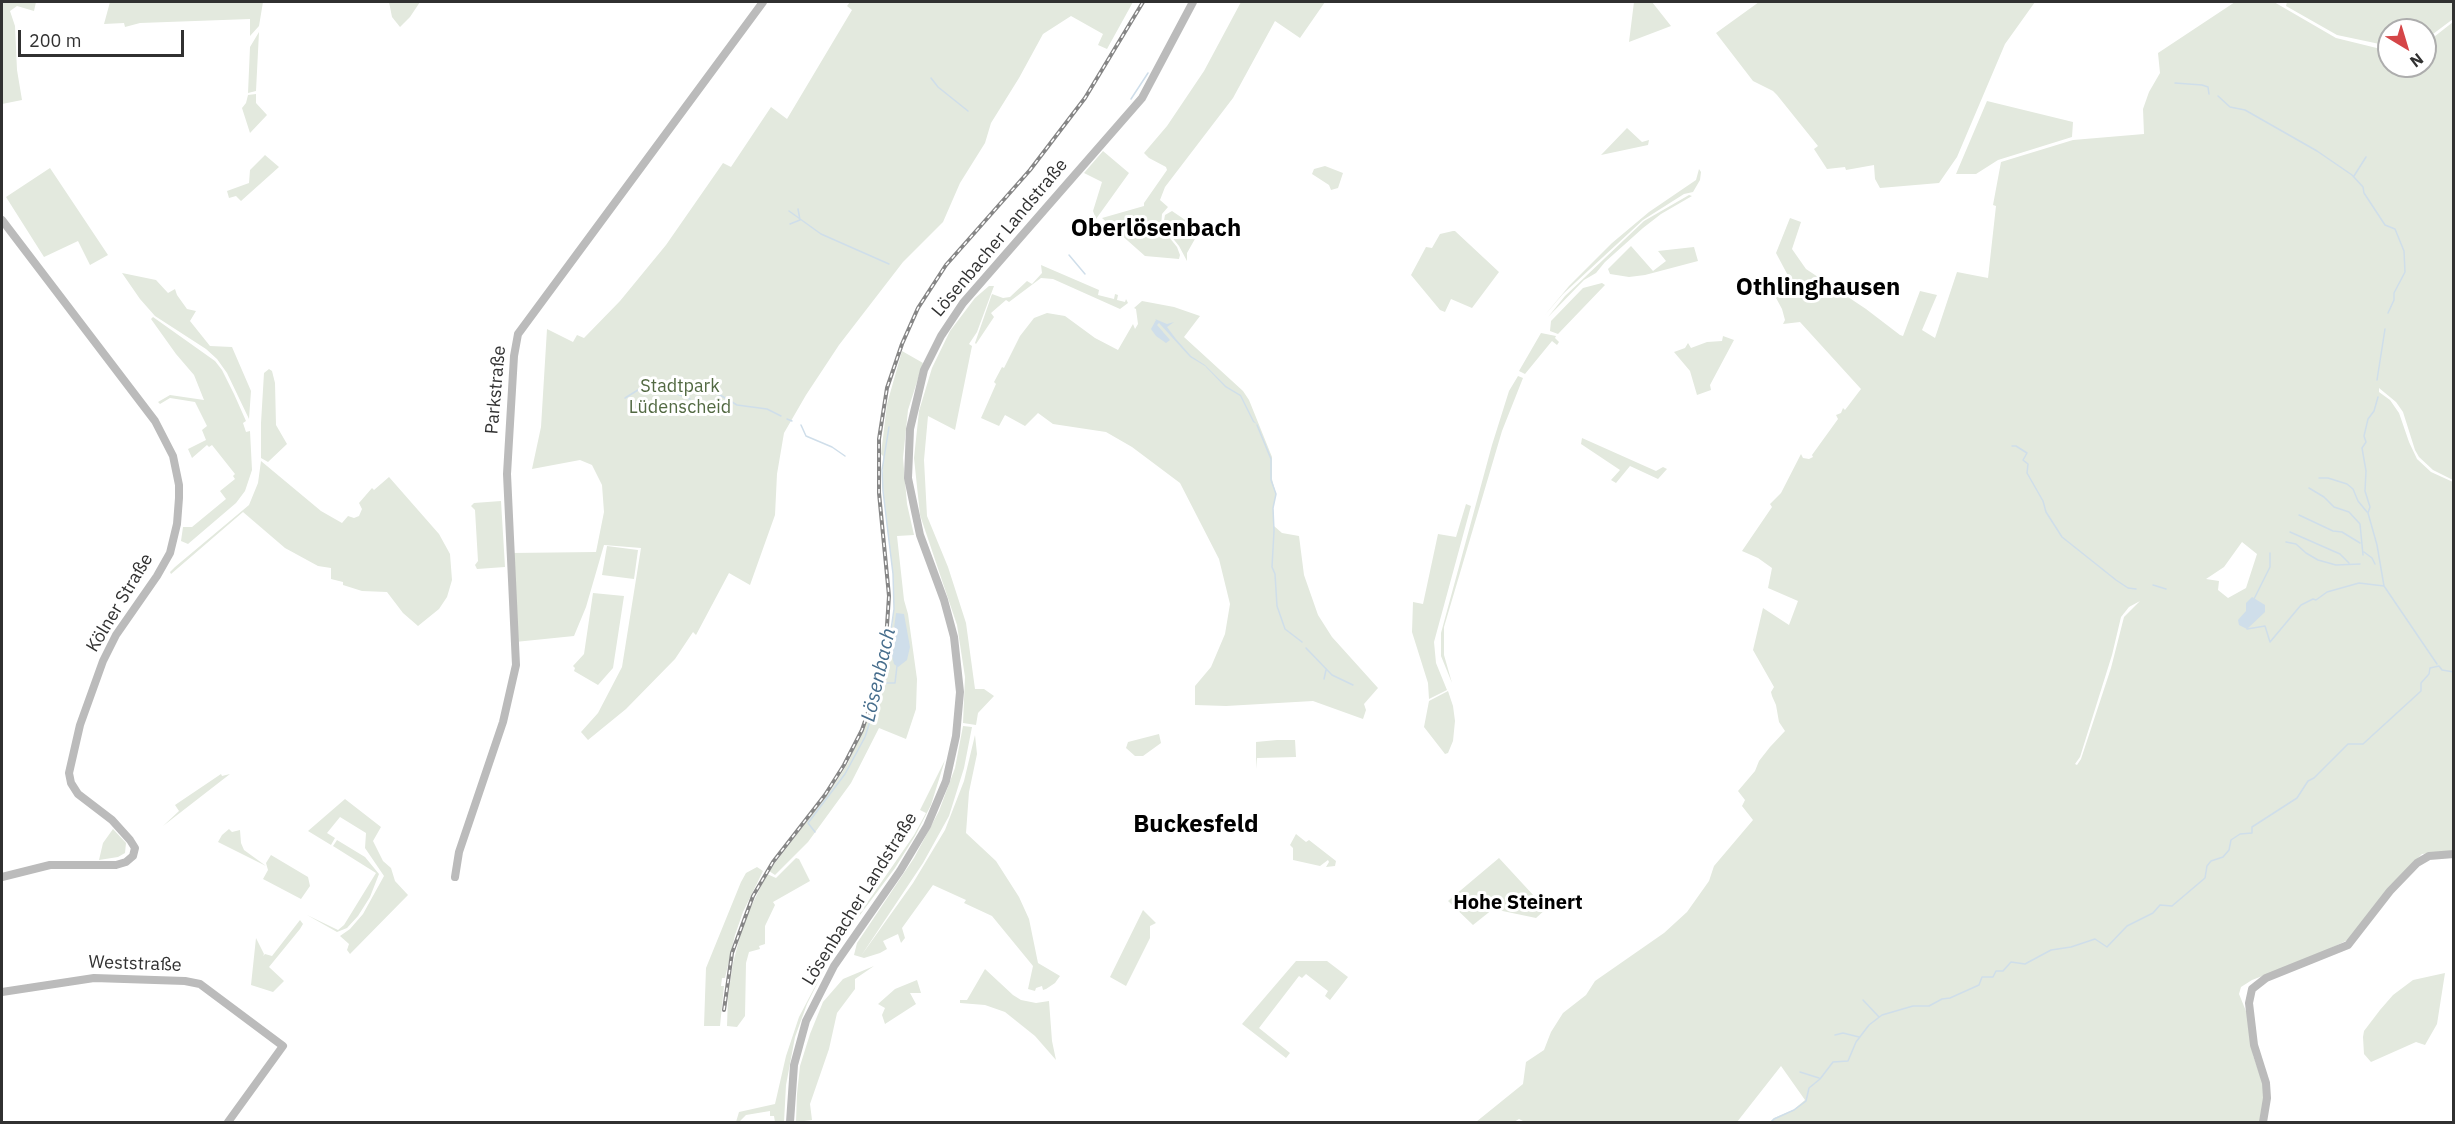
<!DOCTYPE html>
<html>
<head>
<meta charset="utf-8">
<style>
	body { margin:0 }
	#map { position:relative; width:2455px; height:1124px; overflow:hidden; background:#fff; font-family:"IBM Plex Sans",sans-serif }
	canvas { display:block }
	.frame { position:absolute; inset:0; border:3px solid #313131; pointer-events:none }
	.north { position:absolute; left:2377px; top:18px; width:60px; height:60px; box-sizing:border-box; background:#fff; border:2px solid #adadad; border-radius:50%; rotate:142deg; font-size:16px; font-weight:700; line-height:24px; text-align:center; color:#313131 }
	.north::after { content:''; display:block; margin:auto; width:21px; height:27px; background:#d54648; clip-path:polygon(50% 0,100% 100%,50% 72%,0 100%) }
	.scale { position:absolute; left:18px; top:30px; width:166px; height:27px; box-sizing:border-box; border:3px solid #313131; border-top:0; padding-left:8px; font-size:18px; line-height:21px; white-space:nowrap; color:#313131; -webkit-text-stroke:4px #fff; paint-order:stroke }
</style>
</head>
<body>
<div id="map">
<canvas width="2455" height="1124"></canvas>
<div class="frame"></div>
<div class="north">N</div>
<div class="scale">200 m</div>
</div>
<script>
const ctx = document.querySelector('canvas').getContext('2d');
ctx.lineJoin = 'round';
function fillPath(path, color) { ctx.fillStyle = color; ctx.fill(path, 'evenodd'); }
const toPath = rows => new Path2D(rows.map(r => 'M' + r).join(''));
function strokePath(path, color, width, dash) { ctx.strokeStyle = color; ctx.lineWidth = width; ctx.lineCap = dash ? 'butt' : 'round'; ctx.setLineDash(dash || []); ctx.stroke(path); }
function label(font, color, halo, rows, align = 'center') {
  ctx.font = font + ' "IBM Plex Sans",sans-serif'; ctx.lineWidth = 6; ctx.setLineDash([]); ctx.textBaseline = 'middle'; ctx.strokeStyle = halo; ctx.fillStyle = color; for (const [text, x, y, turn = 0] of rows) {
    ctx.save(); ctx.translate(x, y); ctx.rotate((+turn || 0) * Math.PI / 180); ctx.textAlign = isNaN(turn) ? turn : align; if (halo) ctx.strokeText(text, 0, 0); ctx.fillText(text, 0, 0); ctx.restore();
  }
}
fillPath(toPath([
	[2,2,36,2,34,11,17,6,10,11,15,26,17,70,22,100,2,104],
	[110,2,263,2,259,26,250,36,250,19,140,23,125,27,124,23,104,24],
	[389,2,420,2,410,17,400,27,392,17],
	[850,2,1133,2,1107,49,1098,45,1103,34,1071,16,1043,34,1019,78,991,123,985,143,960,183,943,222,903,262,839,345,806,395,784,433,777,474,775,515,750,585,729,573,696,635,693,632,675,659,626,709,588,740,581,732,598,713,622,667,641,548,604,545,586,607,574,636,515,642,511,553,596,552,604,512,602,485,592,465,580,460,532,469,541,427,547,329,573,342,577,335,584,338,620,301,666,245,723,163,731,167,771,107,787,119,852,10,847,6],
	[1241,2,1325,2,1300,38,1275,21,1233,98,1165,187,1160,200,1168,207,1162,214,1161,227,1177,247,1180,255,1179,259,1145,256,1102,218,1144,206,1144,203,1167,170,1166,167,1149,158,1144,153,1167,126,1204,71],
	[1634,2,1652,2,1671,26,1629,42],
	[1759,2,2035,2,2005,44,1957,157,1939,183,1880,188,1875,179,1874,165,1846,170,1845,167,1827,169,1814,149,1818,146,1777,95,1773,91,1753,81,1716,33],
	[2235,2,2274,2,2336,38,2389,51,2389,66,2425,66,2425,44,2453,22,2453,480,2433,470,2419,457,2415,450,2403,412,2396,402,2379,388,2379,392,2390,400,2399,413,2409,442,2417,459,2431,472,2453,482,2453,851,2422,854,2397,879,2350,939,2312,957,2252,980,2241,987,2239,994,2250,1021,2253,1055,2263,1084,2264,1097,2261,1122,1770,1122,1774,1118,1793,1110,1805,1100,1781,1066,1737,1122,1525,1122,1519,1119,1514,1122,1476,1122,1523,1084,1526,1062,1544,1050,1551,1032,1563,1013,1586,995,1595,981,1664,933,1687,912,1709,881,1714,866,1753,820,1742,806,1745,800,1738,791,1755,771,1759,761,1770,747,1785,731,1779,722,1776,705,1772,696,1771,692,1774,687,1753,650,1763,608,1789,625,1798,601,1768,588,1772,568,1758,558,1742,551,1772,507,1770,504,1781,493,1801,454,1803,458,1809,459,1813,457,1812,455,1838,419,1836,415,1841,413,1843,408,1845,410,1861,389,1800,322,1783,324,1785,320,1782,309,1775,296,1793,285,1776,253,1790,218,1801,222,1792,249,1806,269,1866,309,1900,335,1903,336,1920,291,1937,295,1922,330,1935,338,1957,272,1988,278,1996,206,1993,205,2001,162,2073,140,2144,134,2143,109,2149,92,2160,73,2158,53],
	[2242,542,2257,554,2246,588,2228,598,2218,590,2219,581,2206,579,2224,567],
	[2140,601,2124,617,2111,668,2081,759,2077,765,2075,764,2080,757,2112,655,2121,617,2129,607],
	[2287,2,2453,2,2453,19,2425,40,2425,30,2389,30,2389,46,2337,35,2286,6],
	[259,32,256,91,248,93,250,47],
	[256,94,256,103,267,115,250,133,242,108,246,103,248,95],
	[1987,101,2073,122,2072,137,1998,160,1976,174,1956,174],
	[1627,128,1642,142,1649,140,1648,145,1601,155],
	[1103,151,1129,173,1096,219,1093,211,1102,182,1084,173],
	[265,155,279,167,241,201,236,196,229,198,227,191,249,183,250,170],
	[1325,166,1343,173,1338,188,1331,190,1329,185,1312,174,1314,169],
	[50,168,108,255,90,265,78,241,44,257,6,197],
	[1699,169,1701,172,1700,180,1693,192,1684,194,1643,220,1563,294,1544,316,1569,286,1612,243,1649,212,1696,180],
	[1689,195,1692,196,1661,214,1643,228,1605,262,1596,273,1584,280,1548,317,1565,296,1644,221],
	[1172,211,1200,230,1187,253,1187,261,1179,246,1163,226,1165,215],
	[1453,231,1455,231,1499,272,1472,308,1451,299,1445,312,1440,310,1411,275,1426,247,1432,248,1440,234],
	[1631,246,1653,271,1666,261,1658,251,1694,247,1698,261,1645,275,1629,277,1610,274,1608,269],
	[1041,265,1099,290,1098,295,1114,299,1115,294,1118,295,1117,300,1125,302,1126,299,1128,303,1120,309,1053,279,1041,278,1009,302,1006,300,991,313,994,317,976,344,975,343,992,294,1003,298,1010,297,1027,281,1032,284,1042,273],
	[122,273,156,280,168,293,175,289,177,295,187,309,196,311,190,321,210,346,232,347,251,391,249,419,227,373,217,359,206,349,155,316,140,299],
	[1602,283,1605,285,1558,334,1550,331,1551,321,1583,288],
	[989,286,994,286,977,332,969,344,972,346,955,430,928,416,924,460,927,516,948,567,966,623,975,689,984,689,994,696,978,713,976,725,963,723,965,677,957,625,920,515,914,458,919,411,932,368,950,331,975,298],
	[1142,301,1174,307,1200,316,1184,337,1243,391,1249,400,1272,457,1272,479,1276,494,1273,508,1274,526,1282,533,1299,536,1304,575,1318,615,1332,637,1378,688,1364,704,1366,710,1363,719,1313,701,1226,706,1195,705,1195,686,1211,667,1225,634,1230,604,1219,559,1180,483,1132,447,1106,432,1053,424,1038,413,1025,426,1005,415,999,426,981,418,996,384,994,382,1002,367,1004,368,1020,336,1034,318,1047,313,1065,316,1095,338,1118,350,1133,324,1135,329,1138,324,1136,309,1134,308],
	[153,317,215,361,222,370,234,394,246,421,243,423,246,432,250,431,252,470,245,491,236,503,188,544,181,541,183,527,192,527,226,499,220,491,235,479,233,476,235,474,212,445,209,447,207,445,192,458,188,449,206,440,202,430,207,426,195,402,170,398,160,404,158,402,170,395,204,400,194,375,176,354,151,319],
	[1541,333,1556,336,1555,338,1559,342,1557,345,1552,341,1525,374,1519,371],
	[1723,336,1734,340,1710,385,1711,390,1697,395,1690,371,1674,352,1685,348,1688,343,1691,348,1707,342,1722,341],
	[902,351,923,363,908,410,903,458,907,504,914,535,897,536,904,600,908,614,917,679,916,709,906,739,879,728,851,783,808,842,775,875,769,871,830,791,848,763,880,689,891,636,894,609,893,574,883,491,883,456,881,454,887,404],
	[269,369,272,371,275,383,276,425,287,444,268,462,261,458,261,423,264,373],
	[1518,376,1523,378,1502,431,1444,627,1444,655,1452,683,1441,656,1441,633,1492,445,1509,391],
	[1582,438,1656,471,1663,467,1667,469,1658,479,1630,466,1616,483,1611,480,1620,470,1581,444],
	[261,461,321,511,342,523,348,516,354,518,359,516,362,509,359,503,372,488,374,490,389,477,439,534,450,554,452,580,447,597,439,609,418,626,403,613,387,592,362,591,343,585,343,582,331,579,331,568,318,566,285,548,243,512,171,574,170,572,175,567,249,505,258,483],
	[501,501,505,567,477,569,475,565,478,561,475,510,471,506,474,503],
	[1466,504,1471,506,1434,642,1436,663,1447,690,1429,699,1428,683,1412,632,1413,602,1423,604,1438,534,1456,537],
	[607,546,638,550,634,579,602,575],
	[593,593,624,596,613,668,598,685,574,671,575,668,573,666,584,654],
	[1448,691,1453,706,1455,721,1453,741,1448,753,1445,754,1424,727,1429,701],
	[963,726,972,727,964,768,949,816,923,863,861,956,913,883,945,830,964,781,975,735,977,754,969,792,966,833,996,861,1019,897,1029,919,1038,963,1060,976,1055,983,1046,989,1043,990,1042,986,1036,988,1035,991,1028,989,1033,966,992,916,964,903,966,900,933,885,902,928,905,938,901,943,898,934,883,941,887,949,880,953,864,958,854,955,857,943,914,858,939,811,955,768],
	[1159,734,1161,743,1143,756,1135,756,1126,748,1128,742],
	[1277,740,1295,740,1296,757,1257,758,1256,769,1256,742],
	[945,760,931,805,915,836,895,868,842,939,914,835,926,813,920,810],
	[221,774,222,776,230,774,163,826,179,811,175,805],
	[345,799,381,827,373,841,383,861,391,868,395,881,408,895,350,954,347,950,349,944,340,936,350,929,363,914,384,876,365,848,366,833,340,817,327,833,335,838,331,845,308,831],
	[113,829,126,843,125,853,118,857,99,860,103,843],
	[229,829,232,832,240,830,241,843,244,850,266,866,218,842,222,835],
	[1296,834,1306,842,1309,840,1336,861,1335,866,1326,867,1329,862,1328,860,1320,866,1293,860,1293,848,1290,845],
	[337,840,365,857,379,874,370,897,358,916,347,928,337,932,307,915,338,930,344,925,376,873,333,846],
	[271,855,308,877,310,886,301,899,263,879,268,870,266,863],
	[796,858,799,859,810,881,773,902,775,905,765,926,765,944,759,946,760,949,749,952,746,963,745,1016,737,1027,727,1026,728,996,733,963,744,921,767,874,776,878],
	[1499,858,1546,909,1536,918,1493,909,1473,925,1448,901],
	[757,867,763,871,743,912,735,935,725,978,722,978,721,986,724,986,720,1026,704,1026,706,968,741,882,746,873],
	[1143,910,1156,923,1150,926,1150,938,1126,986,1110,977],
	[300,920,303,924,300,929,269,967,284,981,273,992,251,985,256,938,264,954,263,956,265,954,272,956],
	[830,958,807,1004,795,1037,786,1085,784,1122,775,1122,774,1116,770,1116,770,1111,746,1115,739,1122,736,1122,739,1112,775,1104,786,1056,799,1017],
	[1296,961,1327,961,1348,977,1330,1000,1325,996,1328,991,1306,974,1302,978,1299,976,1259,1028,1290,1053,1286,1058,1242,1024],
	[874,966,855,979,855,989,837,1013,829,1049,810,1104,812,1120,796,1122,797,1094,800,1066,810,1034,823,1002,843,979],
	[985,969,1013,995,1021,1000,1036,1003,1049,1001,1052,1041,1056,1060,1035,1036,1005,1012,985,1005,960,1003,960,1000,967,1000],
	[2445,973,2437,1024,2425,1045,2416,1042,2371,1062,2364,1054,2363,1037,2364,1031,2380,1010,2393,995,2413,980],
	[917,980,921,993,910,993,916,1004,885,1024,882,1015,885,1008,878,1004,895,989]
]), '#e3e9de');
fillPath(toPath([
	[1155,319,1167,324,1174,322,1167,327,1176,339,1191,356,1205,365,1226,386,1241,395,1254,421,1257,424,1253,422,1240,396,1225,387,1205,366,1190,357,1159,323,1157,325,1170,340,1166,343,1156,336,1151,329,1156,320],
	[2252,597,2265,605,2265,612,2247,629,2239,625,2238,620,2246,611,2246,603],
	[896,613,904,614,910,647,907,660,898,667,894,664,891,652]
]), '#cfdeea');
strokePath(toPath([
	[931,78,938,87,968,111],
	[2175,83,2202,85,2208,87,2209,94],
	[2218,96,2230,107,2245,110,2317,151,2352,175,2363,187,2364,193,2385,225,2395,229,2404,251,2405,272,2394,293,2394,300,2388,313],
	[1131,99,1148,73],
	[2354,176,2366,157],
	[789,211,821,234,889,264],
	[790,224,800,220,798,209],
	[1069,255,1085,274],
	[2377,380,2385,329],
	[659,387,690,399],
	[715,392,737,405,767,409,781,416],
	[2378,397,2374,411,2368,419,2364,436,2366,442,2362,448,2366,471,2365,491,2370,507,2368,513,2377,545,2384,586],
	[625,398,646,385],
	[787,419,792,421],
	[801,425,806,436,832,447,845,456],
	[1257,425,1271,459,1271,480,1276,494,1273,508,1274,531,1272,567,1275,574,1277,606,1285,629,1302,642],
	[2012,446,2016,446,2027,453,2023,460,2028,464,2027,473,2043,501,2046,512,2062,537,2116,580,2128,588,2136,589],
	[2319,478,2328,478,2347,484,2353,489,2358,501,2367,512],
	[2309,488,2324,497,2334,507,2349,512,2360,524,2363,555],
	[2299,515,2333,531,2342,532,2360,543],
	[2290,532,2340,554,2349,563],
	[2286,542,2296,544,2306,553,2318,560,2336,565,2360,564],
	[2364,552,2372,558,2375,564],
	[2153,585,2166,589],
	[2254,599,2270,567,2270,553],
	[2247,629,2265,626,2270,642,2301,605,2313,599,2316,600,2327,592,2359,583,2384,586,2437,664],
	[1306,648,1332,675,1353,685],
	[1324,679,1326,670],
	[885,683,895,683,897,666],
	[815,832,808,823,845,774,865,737,880,690,887,658,894,609,893,574,883,491,882,470,889,427],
	[1863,1000,1879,1017],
	[1835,1035,1843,1033,1859,1037],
	[1800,1072,1819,1078],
	[1771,1122,1774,1119,1794,1110,1806,1101,1809,1088,1820,1079,1833,1062,1848,1061,1856,1042,1869,1025,1882,1015,1913,1006,1929,1006,1942,999,1950,998,1979,985,1982,977,1993,977,1996,971,2003,971,2011,962,2025,964,2051,950,2071,947,2095,939,2107,947,2127,926,2153,913,2160,905,2172,906,2205,878,2207,866,2211,861,2223,857,2229,850,2231,840,2240,834,2252,833,2252,827,2297,798,2308,781,2314,778,2348,744,2363,744,2421,691,2421,683,2429,674,2430,668,2439,666,2442,670,2454,672]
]), '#cfdeea', 1.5);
strokePath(toPath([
	[2,220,155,421,173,456,179,485,179,498,177,524,170,553,157,576,116,635,103,661,80,725,69,773,71,783,78,794,112,820,130,840,135,848,133,856,126,862,116,865,50,865,2,877],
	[455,877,459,852,503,722,516,665,507,474,514,356,518,334,763,2],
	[2,992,94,978,185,981,200,984,283,1046,228,1122],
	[790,1122,794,1065,806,1021,834,966,900,871,927,826,946,781,956,736,960,692,954,637,944,600,920,535,908,478,910,429,924,370,941,336,963,303,1142,98,1193,2],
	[2263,1122,2267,1098,2266,1083,2254,1045,2249,1003,2252,989,2266,978,2348,945,2390,891,2417,863,2429,856,2454,854]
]), '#bbb', 8);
const rail = toPath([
	[724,1010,732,953,753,896,773,862,825,795,844,765,862,730,878,683,886,640,889,596,879,493,879,439,887,388,902,344,918,308,946,265,1030,170,1085,98,1143,2]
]);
strokePath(rail, '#868686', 4);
strokePath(rail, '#fff', 1.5, [4.5]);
label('18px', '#313131', '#fff', [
	["Lösenbacher Landstraße",1000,238,-50],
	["Parkstraße",496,390,-85],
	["Kölner Straße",120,603,-59],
	["Lösenbacher Landstraße",860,899,-58],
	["Weststraße",135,964,2]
]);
label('18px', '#526942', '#fff', [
	["Stadtpark",680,387],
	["Lüdenscheid",680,408]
]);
label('italic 20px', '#466d8c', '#fff', [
	["Lösenbach",879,675,-77]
]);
label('bold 20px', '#000', '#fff', [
	["Hohe Steinert",1518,903]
]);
label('bold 24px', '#000', '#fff', [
	["Oberlösenbach",1156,229],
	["Othlinghausen",1818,288],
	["Buckesfeld",1196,825]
]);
</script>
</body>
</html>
